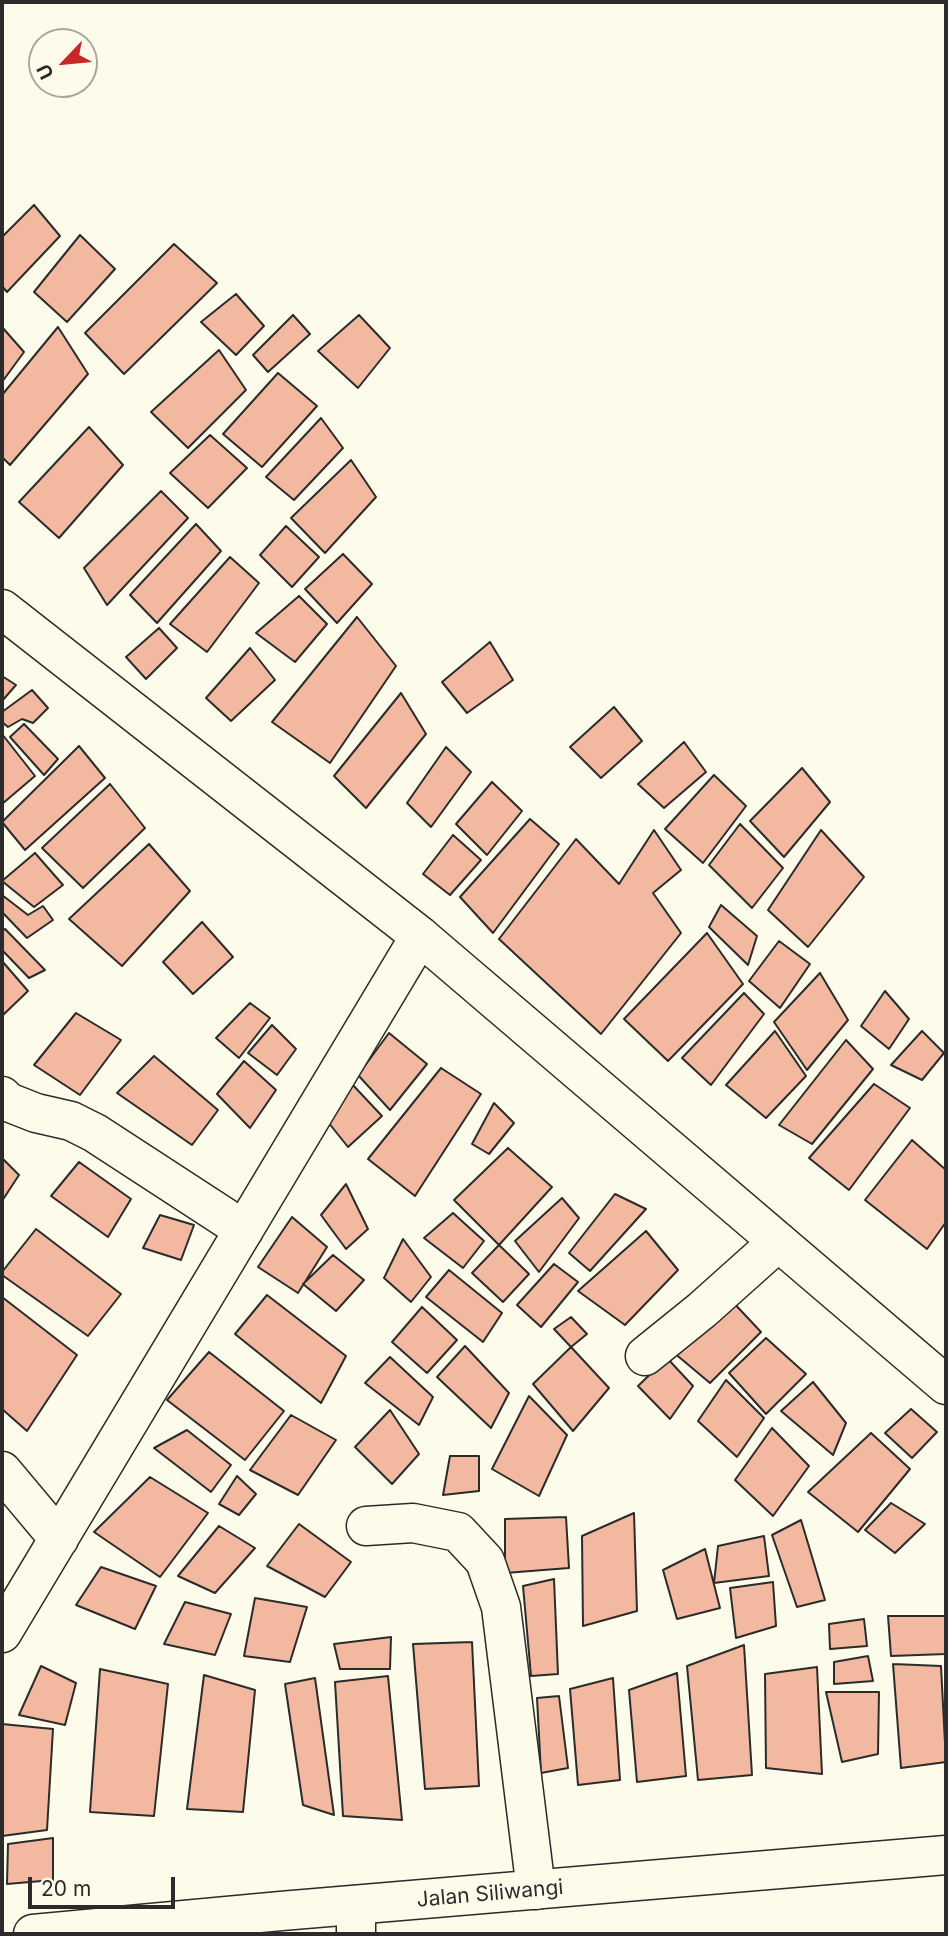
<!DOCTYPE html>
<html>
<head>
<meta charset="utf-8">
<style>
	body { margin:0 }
	#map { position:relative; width:948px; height:1936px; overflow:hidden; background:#fdfbea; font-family:Inter,sans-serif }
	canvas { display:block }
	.frame { position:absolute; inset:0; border:4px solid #2b2b2b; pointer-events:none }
	.north { position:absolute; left:28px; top:28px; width:70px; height:70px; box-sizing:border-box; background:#fdfbea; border:2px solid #a9a89e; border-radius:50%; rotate:244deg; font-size:19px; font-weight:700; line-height:28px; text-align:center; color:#2b2b2b }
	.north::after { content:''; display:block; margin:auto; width:24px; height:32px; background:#c62828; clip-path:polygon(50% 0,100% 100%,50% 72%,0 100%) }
	.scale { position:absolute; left:28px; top:1877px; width:147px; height:32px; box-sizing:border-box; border:4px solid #2b2b2b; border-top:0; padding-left:9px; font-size:21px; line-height:24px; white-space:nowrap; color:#2b2b2b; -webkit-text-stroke:5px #fdfbea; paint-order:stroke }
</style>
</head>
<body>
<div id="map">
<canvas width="948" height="1936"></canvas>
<div class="frame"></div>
<div class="north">U</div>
<div class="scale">20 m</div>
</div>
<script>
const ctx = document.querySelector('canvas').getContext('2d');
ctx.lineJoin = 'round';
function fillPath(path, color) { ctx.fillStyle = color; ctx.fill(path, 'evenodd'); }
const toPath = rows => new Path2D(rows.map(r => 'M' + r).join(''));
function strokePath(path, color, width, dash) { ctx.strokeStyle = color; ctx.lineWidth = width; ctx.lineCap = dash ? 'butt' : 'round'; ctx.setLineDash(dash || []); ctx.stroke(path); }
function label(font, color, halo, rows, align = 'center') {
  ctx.font = font + ' Inter,sans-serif'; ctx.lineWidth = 5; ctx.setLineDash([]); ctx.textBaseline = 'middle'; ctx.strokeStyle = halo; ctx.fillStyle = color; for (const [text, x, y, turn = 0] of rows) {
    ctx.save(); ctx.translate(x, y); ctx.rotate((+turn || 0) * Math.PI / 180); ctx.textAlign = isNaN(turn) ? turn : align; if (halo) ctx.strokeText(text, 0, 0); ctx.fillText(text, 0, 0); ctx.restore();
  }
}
const building = toPath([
	[34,205,60,236,7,292,2,286,2,237,34,205],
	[80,235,115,269,67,322,34,292,80,235],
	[174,244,217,283,124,374,85,333,174,244],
	[236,294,264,326,236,355,201,322,236,294],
	[293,315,310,334,268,372,253,355,293,315],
	[359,315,390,348,358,388,318,351,359,315],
	[2,327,24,352,2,382,2,327],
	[58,327,88,374,10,465,2,457,2,395,58,327],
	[219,350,246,390,188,448,151,412,219,350],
	[278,373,317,406,262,467,223,434,278,373],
	[321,418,343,448,294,500,266,477,321,418],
	[89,427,123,465,59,538,19,502,89,427],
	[210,435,247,468,208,508,170,473,210,435],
	[351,460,376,497,325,553,291,518,351,460],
	[161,491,188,518,107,605,84,568,161,491],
	[196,524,221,551,157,623,130,595,196,524],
	[286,526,319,557,292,587,260,555,286,526],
	[343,554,372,584,337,623,305,589,343,554],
	[230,557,259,583,207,652,170,624,230,557],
	[299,596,327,624,295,662,256,633,299,596],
	[357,617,396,666,330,763,272,722,357,617],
	[159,628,177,648,146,679,126,657,159,628],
	[490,642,513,680,467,713,442,682,490,642],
	[250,648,275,680,231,721,206,698,250,648],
	[2,676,16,685,2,701,2,676],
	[32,690,48,708,33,723,22,719,8,727,2,722,2,712,32,690],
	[401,693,426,734,366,808,334,776,401,693],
	[614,707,642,741,601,778,570,747,614,707],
	[24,724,58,759,44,775,10,737,24,724],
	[2,734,35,776,2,804,2,734],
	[684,742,706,772,664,808,638,784,684,742],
	[79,746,105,778,25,850,2,822,79,746],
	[446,747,471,772,431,827,407,803,446,747],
	[802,768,830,802,784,857,750,821,802,768],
	[714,775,746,806,703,863,665,829,714,775],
	[492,782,522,811,487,855,456,824,492,782],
	[110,784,145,828,83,888,42,848,110,784],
	[530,819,559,844,493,933,460,897,530,819],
	[740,824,783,868,752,908,709,865,740,824],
	[654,830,681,870,653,893,681,933,601,1034,499,939,576,839,619,884,654,830],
	[821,830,864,877,808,947,768,910,821,830],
	[453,835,481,860,450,895,423,874,453,835],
	[149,844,190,891,122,966,69,919,149,844],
	[35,853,63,885,34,907,2,881,35,853],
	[2,895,28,915,43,906,53,920,27,938,2,912,2,895],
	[721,905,757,936,748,965,709,927,721,905],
	[202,922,233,957,193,994,163,962,202,922],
	[5,929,45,970,29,978,2,950,2,931,5,929],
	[707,933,743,984,668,1061,624,1019,707,933],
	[779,941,810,964,780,1008,749,981,779,941],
	[2,961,28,991,2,1016,2,961],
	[820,973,848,1020,807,1070,774,1022,820,973],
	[885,991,909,1019,889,1049,861,1026,885,991],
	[744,993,764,1014,711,1085,682,1058,744,993],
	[250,1003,270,1018,239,1058,216,1038,250,1003],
	[76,1013,121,1040,80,1095,34,1065,76,1013],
	[272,1025,296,1049,277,1075,248,1053,272,1025],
	[775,1031,806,1076,766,1118,726,1085,775,1031],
	[922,1031,944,1053,922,1080,891,1065,922,1031],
	[389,1033,427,1064,390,1110,358,1075,389,1033],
	[846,1040,873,1069,812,1144,779,1125,846,1040],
	[154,1056,218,1110,192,1145,117,1093,154,1056],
	[244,1061,276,1090,250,1128,217,1094,244,1061],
	[441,1068,481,1094,415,1196,368,1159,441,1068],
	[350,1082,382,1116,348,1147,324,1117,350,1082],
	[874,1084,910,1108,849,1190,809,1158,874,1084],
	[494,1103,514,1123,489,1154,472,1144,494,1103],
	[912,1140,946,1170,946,1222,927,1249,865,1200,912,1140],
	[508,1148,552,1187,499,1245,454,1200,508,1148],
	[2,1158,19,1175,2,1201,2,1158],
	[79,1162,131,1199,108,1237,51,1196,79,1162],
	[346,1184,368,1229,346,1249,321,1215,346,1184],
	[615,1194,646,1209,590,1271,569,1253,615,1194],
	[562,1198,579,1218,539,1272,515,1241,562,1198],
	[453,1213,484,1241,463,1268,424,1238,453,1213],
	[160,1215,194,1225,181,1260,143,1248,160,1215],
	[292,1217,327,1247,298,1293,258,1267,292,1217],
	[36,1229,121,1294,88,1336,2,1275,2,1272,36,1229],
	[646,1231,678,1270,625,1325,578,1291,646,1231],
	[403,1239,431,1277,411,1302,384,1278,403,1239],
	[499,1245,529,1274,503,1302,472,1273,499,1245],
	[333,1255,364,1280,336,1311,303,1284,333,1255],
	[554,1264,578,1282,541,1327,517,1305,554,1264],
	[449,1270,502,1313,483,1342,426,1297,449,1270],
	[267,1295,346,1356,321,1403,235,1334,267,1295],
	[2,1297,77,1355,27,1431,2,1409,2,1297],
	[730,1299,761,1332,710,1383,673,1352,730,1299],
	[422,1307,457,1340,427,1373,392,1342,422,1307],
	[571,1317,587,1334,571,1347,554,1329,571,1317],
	[766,1338,806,1374,766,1414,729,1373,766,1338],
	[465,1346,509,1393,491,1428,437,1377,465,1346],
	[571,1347,609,1388,573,1431,533,1384,571,1347],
	[209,1352,284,1411,245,1460,167,1400,209,1352],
	[390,1357,433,1397,419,1425,365,1383,390,1357],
	[667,1358,693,1386,670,1419,638,1386,667,1358],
	[726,1380,764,1418,737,1457,698,1421,726,1380],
	[813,1382,846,1423,833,1455,781,1411,813,1382],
	[529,1396,567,1435,539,1496,492,1469,529,1396],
	[911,1409,937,1432,912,1458,885,1433,911,1409],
	[390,1410,419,1454,392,1484,355,1447,390,1410],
	[291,1415,336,1440,298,1495,250,1470,291,1415],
	[772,1428,809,1466,773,1516,735,1480,772,1428],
	[187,1430,231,1465,211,1492,154,1448,187,1430],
	[871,1433,910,1469,858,1532,808,1492,871,1433],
	[450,1456,479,1456,479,1491,443,1495,450,1456],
	[237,1476,256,1494,239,1515,219,1504,237,1476],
	[150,1477,208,1513,160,1577,94,1532,150,1477],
	[891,1503,925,1524,895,1553,865,1530,891,1503],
	[634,1513,637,1611,583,1626,582,1536,634,1513],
	[566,1517,569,1568,505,1573,505,1519,566,1517],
	[801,1520,825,1600,797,1607,772,1535,801,1520],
	[299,1524,351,1562,325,1597,267,1566,299,1524],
	[219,1526,255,1548,215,1593,178,1576,219,1526],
	[764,1536,769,1576,714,1583,718,1546,764,1536],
	[705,1549,720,1608,677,1619,663,1570,705,1549],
	[101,1567,156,1586,135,1629,76,1605,101,1567],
	[554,1579,558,1674,531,1676,523,1586,554,1579],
	[773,1582,776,1626,736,1638,730,1588,773,1582],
	[255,1598,307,1607,290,1662,244,1656,255,1598],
	[185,1602,231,1614,215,1655,164,1644,185,1602],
	[888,1616,946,1616,946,1654,891,1656,888,1616],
	[864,1619,867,1646,830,1649,829,1624,864,1619],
	[391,1637,390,1669,340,1669,334,1644,391,1637],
	[472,1642,479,1786,425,1789,413,1644,472,1642],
	[744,1645,752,1775,698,1780,687,1666,744,1645],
	[868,1656,873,1681,834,1684,834,1662,868,1656],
	[893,1664,941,1666,946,1762,901,1768,893,1664],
	[41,1666,76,1683,65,1725,19,1715,41,1666],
	[817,1667,822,1774,766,1768,765,1674,817,1667],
	[100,1669,168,1684,154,1816,90,1812,100,1669],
	[677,1673,686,1776,637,1782,629,1690,677,1673],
	[204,1675,255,1690,243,1812,187,1809,204,1675],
	[388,1676,402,1820,343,1816,335,1682,388,1676],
	[315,1678,334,1815,303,1805,285,1684,315,1678],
	[613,1678,620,1780,578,1785,570,1689,613,1678],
	[826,1692,879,1692,878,1754,842,1762,826,1692],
	[559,1696,568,1768,541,1773,537,1698,559,1696],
	[2,1724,53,1729,47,1830,2,1836,2,1724],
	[53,1838,53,1880,7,1884,8,1844,53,1838]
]);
fillPath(building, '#f2b8a0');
strokePath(building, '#2b2b2b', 2);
const street = toPath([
	[2,1096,8,1102,36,1113,71,1121,95,1133,244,1230],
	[645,1356,702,1310,778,1242],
	[2,1471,59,1539],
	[366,1526,413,1523,458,1532,485,1561,501,1607,536,1890],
	[2,1633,420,936],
	[356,1905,356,1934]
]);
const secondary = toPath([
	[2,609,420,936,946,1385],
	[33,1934,281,1911,946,1855]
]);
strokePath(street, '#2b2b2b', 41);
strokePath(secondary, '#2b2b2b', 41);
strokePath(street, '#fdfbea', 38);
strokePath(secondary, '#fdfbea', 38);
label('21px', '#2b2b2b', '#fdfbea', [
	["Jalan Siliwangi",490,1894,-5]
]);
</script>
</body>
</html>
